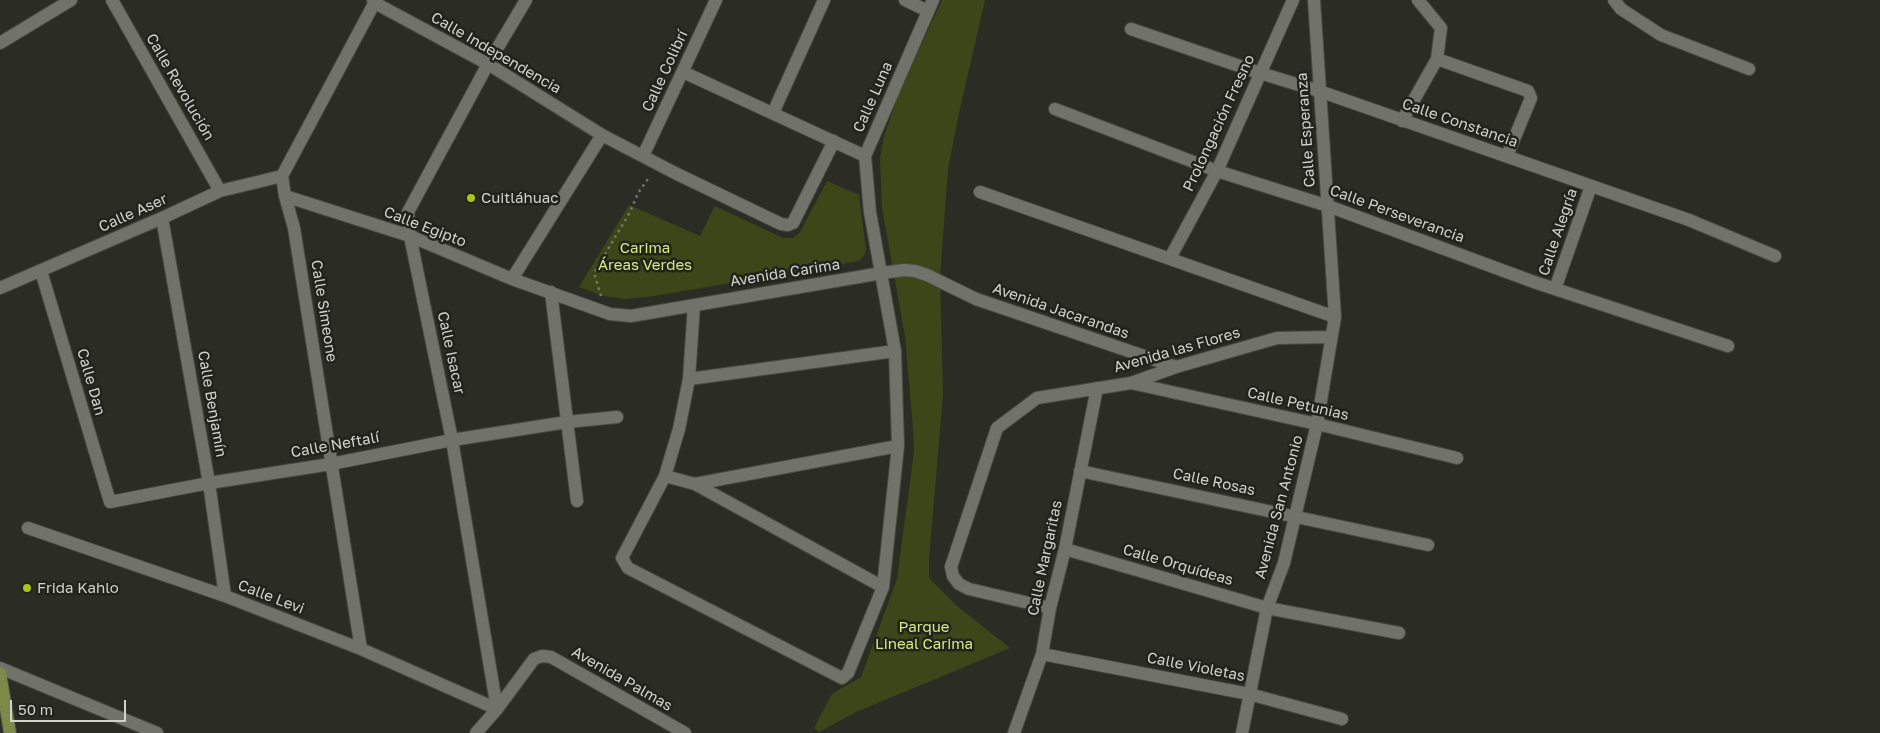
<!DOCTYPE html>
<html>
<head>
<meta charset="utf-8">
<style>
	body { margin:0 }
	#map { position:relative; width:1880px; height:733px; overflow:hidden; background:#2b2d25; font-family:"Golos Text",sans-serif }
	canvas { display:block }
	.scale { position:absolute; left:10px; top:700px; width:116px; height:22px; box-sizing:border-box; border:2px solid #d1d2cd; border-top:0; padding-left:6px; font-size:15px; line-height:18px; white-space:nowrap; color:#d1d2cd; -webkit-text-stroke:4px #21231c; paint-order:stroke }
</style>
</head>
<body>
<div id="map">
<canvas width="1880" height="733"></canvas>
<div class="scale">50 m</div>
</div>
<script>
const ctx = document.querySelector('canvas').getContext('2d');
ctx.lineJoin = 'round';
function fillPath(path, color) { ctx.fillStyle = color; ctx.fill(path, 'evenodd'); }
const toPath = rows => new Path2D(rows.map(r => 'M' + r).join(''));
function strokePath(path, color, width, dash) { ctx.strokeStyle = color; ctx.lineWidth = width; ctx.lineCap = dash ? 'butt' : 'round'; ctx.setLineDash(dash || []); ctx.stroke(path); }
function label(font, color, halo, rows, align = 'center') {
  ctx.font = font + ' "Golos Text",sans-serif'; ctx.lineWidth = 5; ctx.setLineDash([]); ctx.textBaseline = 'middle'; ctx.strokeStyle = halo; ctx.fillStyle = color; for (const [text, x, y, turn = 0] of rows) {
    ctx.save(); ctx.translate(x, y); ctx.rotate((+turn || 0) * Math.PI / 180); ctx.textAlign = isNaN(turn) ? turn : align; if (halo) ctx.strokeText(text, 0, 0); ctx.fillText(text, 0, 0); ctx.restore();
  }
}
fillPath(toPath([
	[942,0,985,0,959,113,948,169,940,277,943,395,929,559,929,578,957,606,1010,648,856,712,819,732,814,728,832,694,861,677,897,579,914,452,913,428,905,336,882,208,880,158,884,136,899,93],
	[827,181,859,195,866,250,864,256,859,261,654,296,626,299,604,296,579,287,629,205,700,236,715,206,783,238,793,238,800,232]
]), '#3c4618');
const minor = toPath([
	[112,0,220,191],
	[373,0,375,3,488,64,602,135,677,174,781,224,788,225,793,223,834,141],
	[905,0,928,11],
	[1614,0,1621,9,1661,35,1749,69],
	[1131,29,1260,73,1319,91,1689,220,1775,256],
	[0,43,71,0],
	[1437,59,1528,91,1531,98,1507,156],
	[683,72,865,156],
	[1055,109,1217,171,1328,206,1534,282,1728,346],
	[773,113,824,0],
	[1402,121,1437,59,1441,28,1418,0],
	[643,156,716,0],
	[980,192,1335,317],
	[285,196,410,236,512,279,610,314,631,316,882,273,904,270,915,271,927,275,976,299,1176,367],
	[162,218,209,483,225,596],
	[1170,258,1217,171,1293,0],
	[41,271,110,502,209,483,331,464,452,440,567,422,617,417],
	[512,279,602,135],
	[0,288,162,218,220,191,282,176],
	[1555,289,1591,186],
	[551,292,577,501],
	[694,305,689,379,679,429,665,476,622,558,628,568,842,678,848,673,883,587,898,446,895,351,870,212,865,156,933,0],
	[689,379,895,351],
	[1131,383,1317,424,1457,458],
	[1080,471,1428,545],
	[665,476,695,484,898,446],
	[695,484,883,587],
	[28,528,225,596,361,649,497,709],
	[1065,549,1267,608,1399,633],
	[1050,608,969,589,959,584,953,576,951,567,997,428,1037,398,1131,383,1176,367,1277,338,1331,337],
	[361,649,294,228,285,196,282,176,376,0],
	[1042,654,1249,694,1342,719],
	[0,668,157,733],
	[497,709,452,440,410,236,408,212,488,64,526,0],
	[476,733,497,709,534,659,542,656,551,657,685,733],
	[1014,733,1042,654,1050,608,1065,549,1097,388],
	[1242,733,1267,608,1284,563,1317,424,1335,317,1314,0]
]);
const major = toPath([
	[0,673,10,733]
]);
strokePath(minor, '#484a43', 14);
strokePath(major, '#484a43', 14);
strokePath(toPath([
	[601,296,594,273,630,212,638,193,650,176]
]), '#74756f', 2.5, [2.5, 4]);
strokePath(minor, '#71736a', 12);
strokePath(major, '#7c8948', 12);
for (const [x, y, r, color] of [
	[471,198,5,"#a9c71a"],
	[27,588,5,"#a9c71a"]
]) { const dot = new Path2D(); dot.arc(x, y, r, 0, 2 * Math.PI); ctx.fillStyle = color; ctx.fill(dot); strokePath(dot, '#21231c', 2); }
label('15px', '#d1d2cd', '#21231c', [
	["Calle Independencia",496,53,30],
	["Calle Colibrí",665,71,-65],
	["Calle Revolución",180,87,60],
	["Calle Luna",873,97,-66],
	["Prolongación Fresno",1219,123,-65],
	["Calle Constancia",1460,123,19],
	["Calle Esperanza",1306,130,-94],
	["Calle Aser",133,213,-24],
	["Calle Perseverancia",1397,214,20],
	["Calle Egipto",425,227,21],
	["Calle Alegría",1558,232,-71],
	["Avenida Carima",785,273,-9],
	["Calle Simeone",324,311,81],
	["Avenida Jacarandas",1061,311,19],
	["Avenida las Flores",1177,350,-16],
	["Calle Isacar",451,353,78],
	["Calle Dan",91,382,74],
	["Calle Benjamín",212,404,80],
	["Calle Petunias",1298,404,13],
	["Calle Neftalí",335,445,-10],
	["Calle Rosas",1214,482,12],
	["Avenida San Antonio",1279,507,-75],
	["Calle Margaritas",1045,558,-78],
	["Calle Orquídeas",1178,565,16],
	["Calle Levi",271,597,21],
	["Calle Violetas",1196,667,11],
	["Avenida Palmas",622,679,30]
]);
label('15px', '#d1d2cd', '#21231c', [
	["Cuitláhuac",481,198],
	["Frida Kahlo",37,588]
], 'left');
label('15px', '#d3ec7e', '#21231c', [
	["Carima",645,248],
	["Áreas Verdes",645,265],
	["Parque",924,627],
	["Lineal Carima",924,644]
]);
</script>
</body>
</html>
